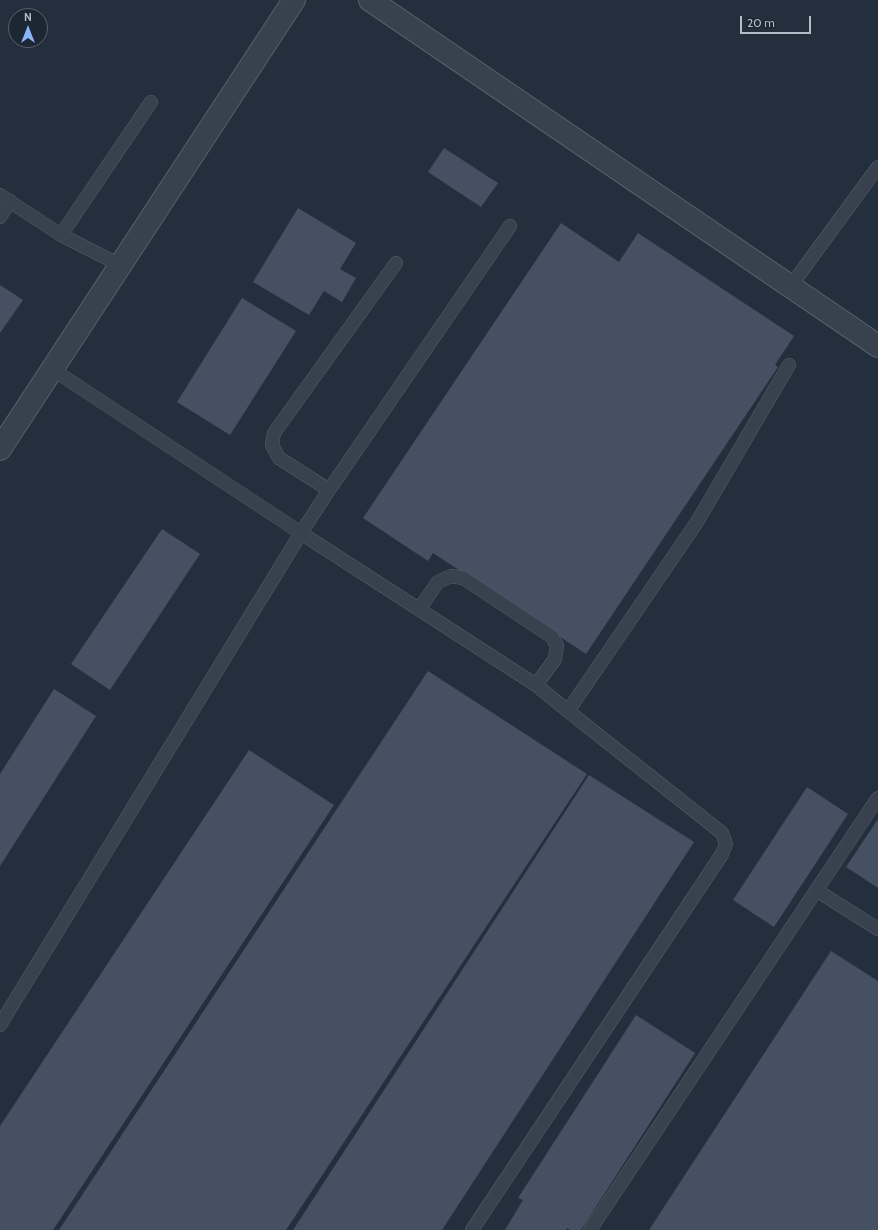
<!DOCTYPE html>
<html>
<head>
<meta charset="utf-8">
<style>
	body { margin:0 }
	#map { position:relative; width:878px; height:1230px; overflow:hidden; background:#242f3e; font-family:Cabin,sans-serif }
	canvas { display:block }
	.north { position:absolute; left:8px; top:8px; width:40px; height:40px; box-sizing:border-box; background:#1d2633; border:1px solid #59626f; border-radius:50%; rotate:0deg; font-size:11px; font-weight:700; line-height:16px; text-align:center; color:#b4bcc9 }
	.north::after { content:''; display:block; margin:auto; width:14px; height:18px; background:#8ab4f8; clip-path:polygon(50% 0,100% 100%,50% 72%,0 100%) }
	.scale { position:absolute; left:740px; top:16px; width:71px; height:18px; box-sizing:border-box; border:2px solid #b4bcc9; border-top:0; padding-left:5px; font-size:12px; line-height:14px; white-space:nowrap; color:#b4bcc9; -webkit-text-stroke:3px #1d2633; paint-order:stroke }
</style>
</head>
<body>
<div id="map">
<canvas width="878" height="1230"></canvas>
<div class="north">N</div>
<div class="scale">20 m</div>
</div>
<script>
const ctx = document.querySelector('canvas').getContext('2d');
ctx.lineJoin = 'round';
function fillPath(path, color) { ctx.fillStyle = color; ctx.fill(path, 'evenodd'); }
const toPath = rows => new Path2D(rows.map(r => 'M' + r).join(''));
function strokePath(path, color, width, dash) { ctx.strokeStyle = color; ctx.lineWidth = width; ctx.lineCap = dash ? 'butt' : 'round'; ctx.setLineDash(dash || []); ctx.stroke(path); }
fillPath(toPath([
	[444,148,498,183,481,207,428,172],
	[298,208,356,243,340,269,356,278,342,302,324,291,309,315,253,282],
	[561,223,619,262,638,233,794,336,775,365,778,367,586,654,433,553,428,561,363,518],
	[0,285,23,300,0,333],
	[242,298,296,331,230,435,177,402],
	[162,529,200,554,110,690,71,664],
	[428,671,587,774,286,1230,59,1230],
	[54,689,96,716,0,866,0,774],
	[249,750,334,805,53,1230,0,1230,0,1126],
	[589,775,694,842,442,1230,293,1230],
	[807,787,848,814,774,927,733,900],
	[878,819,878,888,846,867],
	[831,951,878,981,878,1230,649,1230],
	[636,1015,695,1053,581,1230,570,1230,567,1228,566,1230,505,1230,523,1200,518,1198]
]), '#455162');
const service = toPath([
	[0,195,61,235,120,265],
	[0,217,10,201],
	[510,226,329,490,301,533,536,685,568,711,697,522,789,365],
	[61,235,151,102],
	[790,287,878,167],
	[329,490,279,458,272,445,274,433,396,263],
	[419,609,438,582,451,576,463,578,552,637,557,646,555,659,536,685],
	[816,890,878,929],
	[0,1025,301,533,52,369],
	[472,1230,722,854,726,844,722,833,568,711],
	[590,1230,878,798]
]);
const minor = toPath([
	[370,0,878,346],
	[0,449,294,0]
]);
strokePath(service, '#565f6c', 14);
strokePath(minor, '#565f6c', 24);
strokePath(service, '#38414e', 13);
strokePath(minor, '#38414e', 22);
</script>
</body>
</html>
